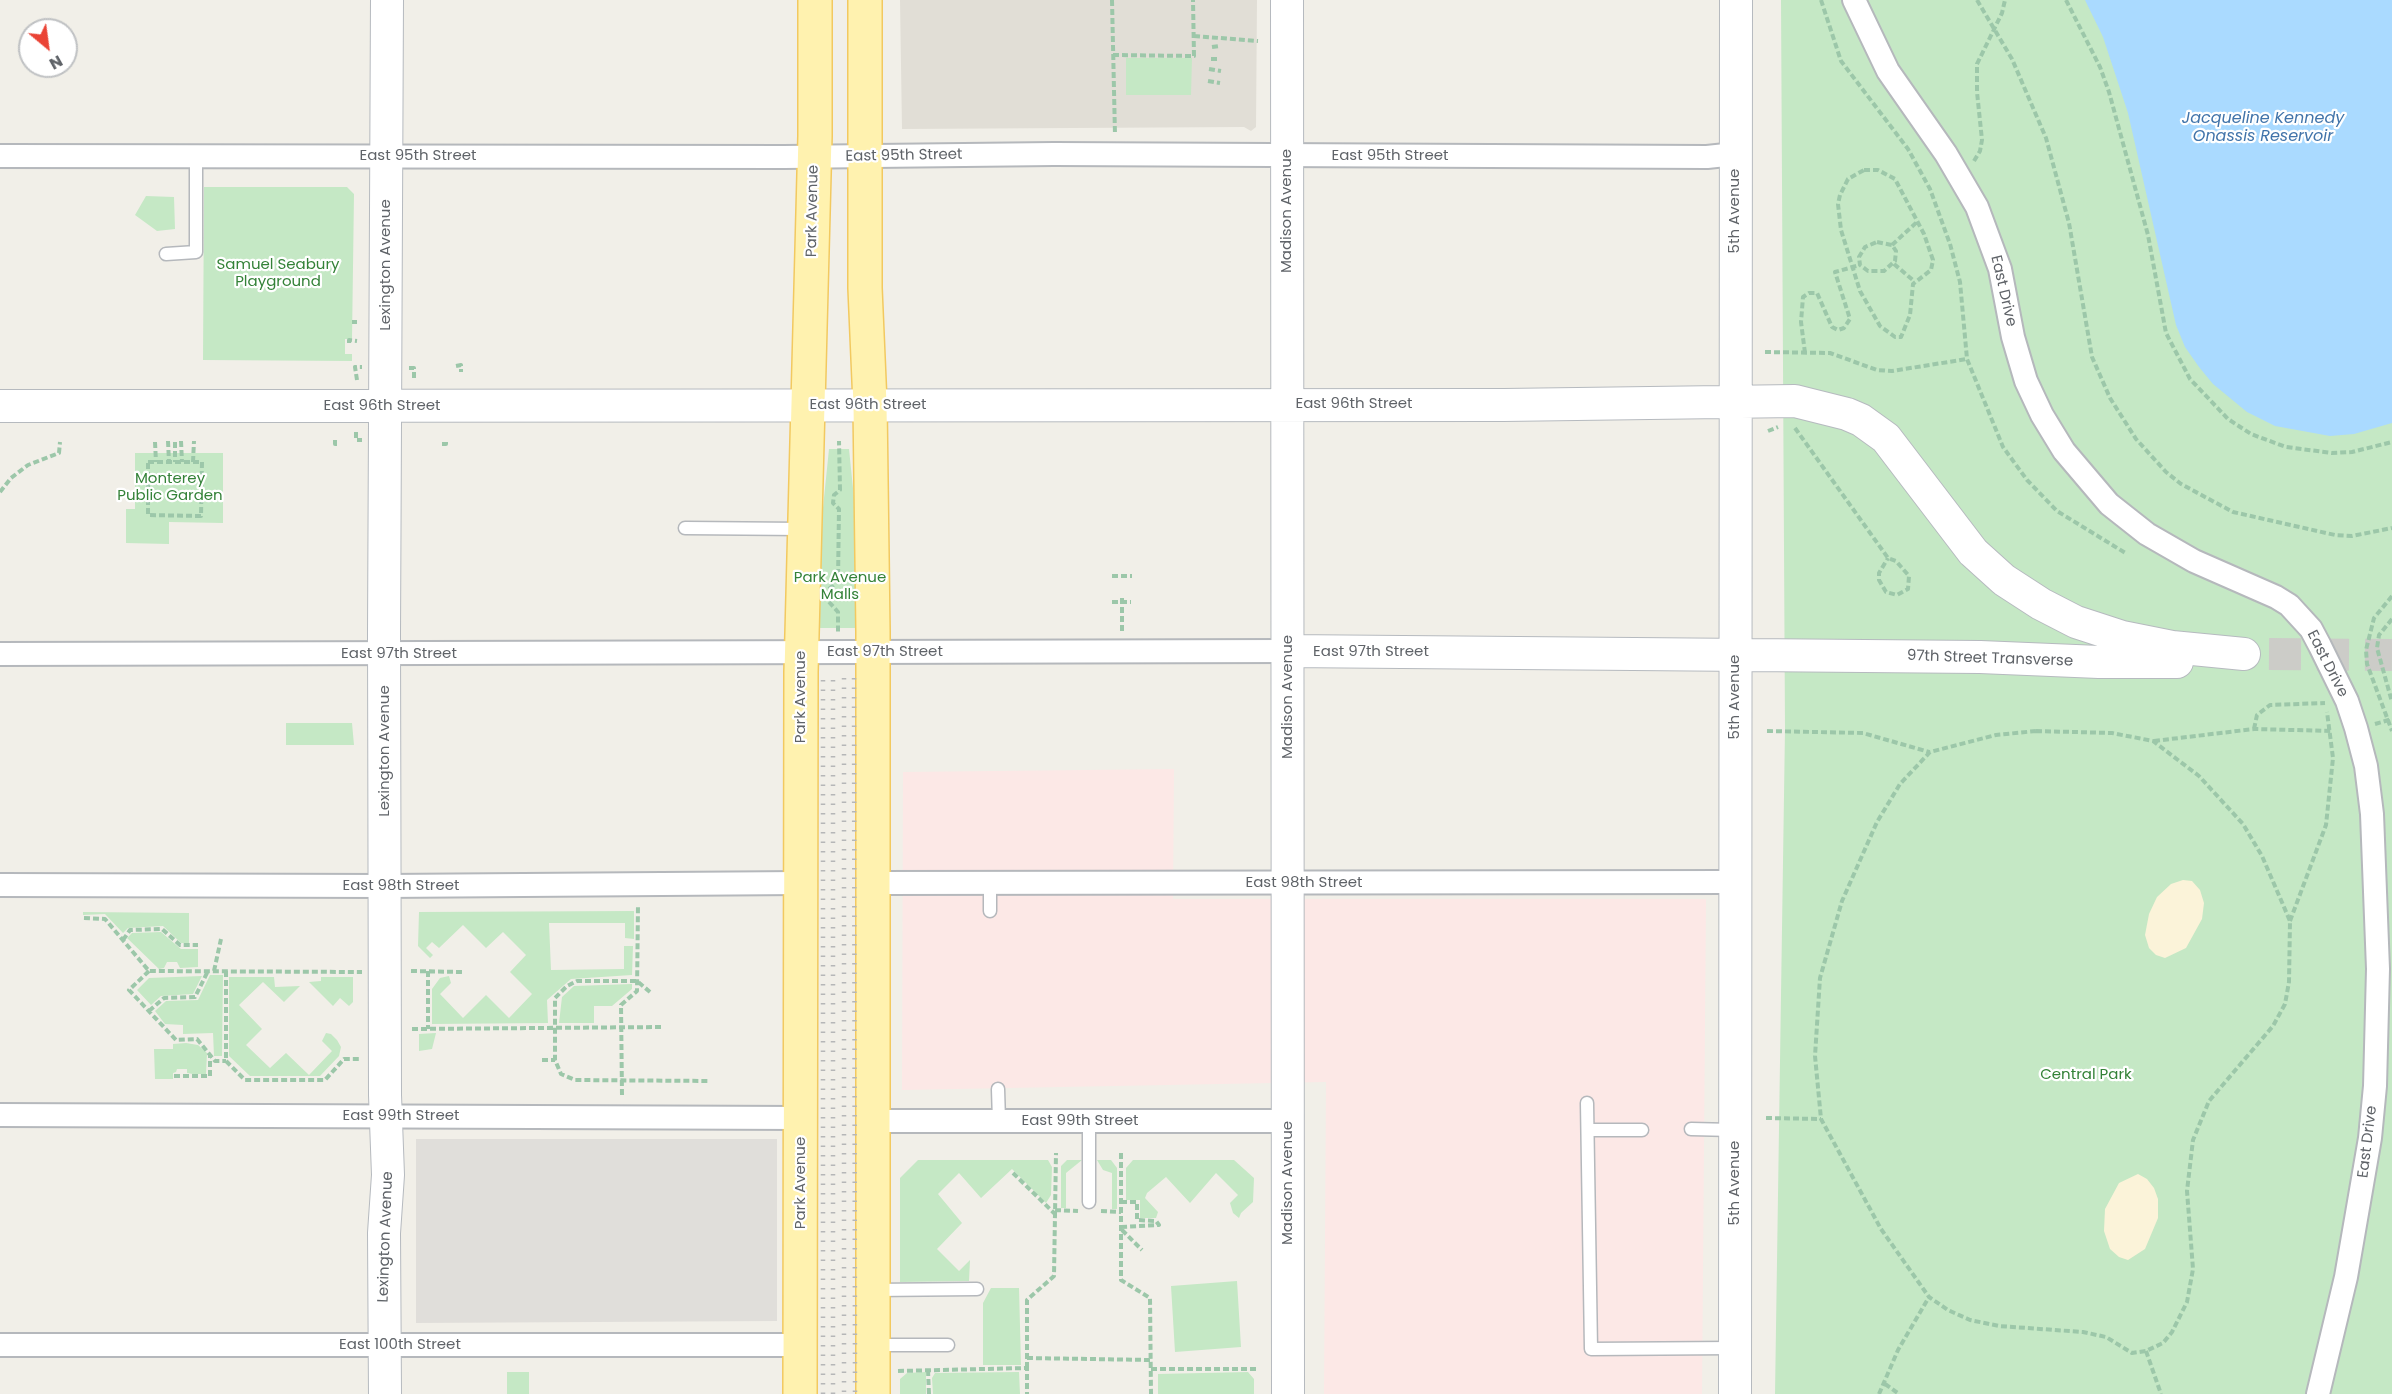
<!DOCTYPE html>
<html>
<head>
<meta charset="utf-8">
<style>
	body { margin:0 }
	#map { position:relative; width:2392px; height:1394px; overflow:hidden; background:#f1efe8; font-family:Poppins,sans-serif }
	canvas { display:block }
	.north { position:absolute; left:18px; top:18px; width:60px; height:60px; box-sizing:border-box; background:#fff; border:2px solid #bfc1c3; border-radius:50%; rotate:151deg; font-size:16px; font-weight:700; line-height:24px; text-align:center; color:#5f6368 }
	.north::after { content:''; display:block; margin:auto; width:21px; height:27px; background:#ea4335; clip-path:polygon(50% 0,100% 100%,50% 72%,0 100%) }
</style>
</head>
<body>
<div id="map">
<canvas width="2392" height="1394"></canvas>
<div class="north">N</div>
</div>
<script>
const ctx = document.querySelector('canvas').getContext('2d');
ctx.lineJoin = 'round';
function fillPath(path, color) { ctx.fillStyle = color; ctx.fill(path, 'evenodd'); }
const toPath = rows => new Path2D(rows.map(r => 'M' + r).join(''));
function strokePath(path, color, width, dash) { ctx.strokeStyle = color; ctx.lineWidth = width; ctx.lineCap = dash ? 'butt' : 'round'; ctx.setLineDash(dash || []); ctx.stroke(path); }
function label(font, color, halo, rows, align = 'center') {
  ctx.font = font + ' Poppins,sans-serif'; ctx.lineWidth = 4.5; ctx.setLineDash([]); ctx.textBaseline = 'middle'; ctx.strokeStyle = halo; ctx.fillStyle = color; for (const [text, x, y, turn = 0] of rows) {
    ctx.save(); ctx.translate(x, y); ctx.rotate((+turn || 0) * Math.PI / 180); ctx.textAlign = isNaN(turn) ? turn : align; if (halo) ctx.strokeText(text, 0, 0); ctx.fillText(text, 0, 0); ctx.restore();
  }
}
fillPath(toPath([
	[416,1139,777,1139,777,1321,416,1323]
]), '#e0deda');
fillPath(toPath([
	[900,0,1257,0,1256,127,1251,131,1244,127,902,129]
]), '#e1ded6');
fillPath(toPath([
	[1174,769,1173,899,1706,899,1702,1394,1324,1394,1326,1082,902,1090,903,772]
]), '#fce8e6');
fillPath(toPath([
	[1781,0,2392,0,2392,1394,1775,1394,1785,729],
	[1126,58,1192,58,1191,95,1126,95],
	[204,187,347,187,354,194,352,339,345,339,345,354,352,354,352,361,203,360],
	[146,196,174,197,175,229,157,231,135,215],
	[829,449,849,449,863,586,863,628,815,628,815,586],
	[135,453,223,453,223,523,169,522,169,544,126,543,126,509,135,509],
	[286,723,352,723,354,745,286,745],
	[634,911,634,939,625,938,625,923,549,923,551,970,624,969,624,946,633,946,632,975,571,979,547,1000,548,1023,432,1024,432,989,440,978,449,976,451,983,440,994,463,1018,486,995,509,1018,532,994,510,972,526,955,503,932,486,948,463,925,439,948,432,942,426,948,433,955,430,958,418,946,419,912],
	[83,912,189,913,189,943,181,943,163,926,128,928,123,933,105,914,83,915],
	[161,932,181,949,198,949,198,967,180,968,177,962,167,962,164,968,159,969,127,938,132,933],
	[210,975,223,975,222,1056,214,1056,213,1033,183,1034,183,1025,165,1024,155,1011,166,1001,198,1000],
	[202,976,193,994,161,996,151,1005,137,990,149,978],
	[229,977,274,977,275,987,300,986,284,1002,263,982,239,1005,262,1029,246,1045,270,1068,286,1053,309,1075,332,1051,322,1041,326,1033,331,1034,337,1040,341,1047,339,1056,320,1076,250,1076,229,1056],
	[321,977,353,977,353,1002,349,1006,340,998,333,1006,309,982,321,981],
	[632,984,632,989,612,1006,594,1006,594,1023,559,1023,562,997,574,986],
	[436,1033,432,1049,419,1051,419,1034],
	[186,1043,198,1045,207,1053,206,1074,193,1074,187,1073,187,1069,177,1069,176,1072,173,1073,173,1079,155,1079,154,1049,173,1049,173,1044],
	[918,1160,1048,1160,1052,1167,1051,1195,1046,1203,1012,1169,981,1198,959,1173,938,1194,962,1223,937,1249,959,1271,970,1260,969,1281,900,1282,900,1178],
	[1067,1160,1082,1160,1066,1173,1066,1208,1061,1208,1061,1166],
	[1097,1160,1111,1160,1117,1168,1117,1209,1112,1209,1112,1173,1103,1170],
	[1133,1160,1234,1160,1254,1178,1253,1202,1241,1213,1239,1218,1233,1213,1230,1203,1238,1195,1216,1173,1190,1203,1166,1177,1147,1193,1145,1198,1158,1212,1156,1218,1140,1218,1140,1200,1126,1200,1126,1168],
	[1237,1281,1241,1347,1175,1352,1171,1286],
	[991,1288,1019,1288,1021,1365,983,1365,983,1303],
	[507,1372,529,1372,529,1394,507,1394],
	[926,1372,926,1394,900,1394,900,1379,907,1373],
	[1019,1372,1020,1394,933,1394,932,1378,935,1373],
	[1248,1372,1254,1379,1254,1394,1158,1394,1158,1374]
]), '#c5e8c5');
fillPath(toPath([
	[2183,880,2192,881,2200,890,2204,903,2202,919,2186,948,2165,958,2156,955,2149,948,2145,935,2149,914,2157,897,2171,884],
	[2138,1174,2147,1179,2154,1188,2158,1199,2158,1218,2145,1249,2128,1260,2119,1257,2110,1249,2104,1231,2105,1209,2119,1183]
]), '#fbf3d9');
fillPath(toPath([
	[2085,0,2392,0,2392,423,2354,434,2330,436,2275,426,2247,412,2213,384,2199,367,2185,347,2176,325,2128,113,2103,37]
]), '#aadaff');
strokePath(toPath([
	[2269,654,2392,655]
]), '#ccccc8', 32, [32, 16]);
const lane = toPath([
	[166,254,196,252,196,155],
	[685,528,803,529],
	[990,911,990,883],
	[998,1089,999,1121],
	[1587,1103,1591,1349,1733,1348],
	[1691,1129,1733,1130],
	[1588,1130,1642,1130],
	[1089,1202,1089,1122],
	[873,1290,977,1289],
	[874,1345,948,1345]
]);
const street = toPath([
	[1854,0,1888,71,1946,154,1977,207,2000,269,2013,337,2026,381,2042,415,2064,451,2109,504,2147,534,2194,561,2276,597,2289,605,2311,629,2320,646,2347,701,2356,728,2366,766,2372,814,2378,969,2375,1086,2370,1138,2346,1277,2318,1394],
	[0,156,784,157,1054,154,1707,157,1735,154],
	[0,654,1287,651],
	[873,883,1735,882],
	[0,885,385,886,801,883],
	[0,1115,801,1118],
	[872,1121,1288,1121],
	[0,1345,800,1345]
]);
const secondary = toPath([
	[1287,0,1288,1394],
	[0,406,1504,405,1795,401,1847,414,1861,420,1886,438,1973,552,2004,580,2041,604,2076,622,2122,637,2172,647,2244,654],
	[1287,651,1980,657,2099,662,2177,662],
	[385,1394,384,1233,388,1175,385,1095,384,634,387,0],
	[1735,1394,1736,0]
]);
const primary = toPath([
	[865,0,865,288,870,404,873,632,873,1394],
	[800,1394,801,672,815,136,815,0]
]);
strokePath(lane, '#b5b8bc', 15);
strokePath(street, '#b5b8bc', 26);
strokePath(secondary, '#b6babf', 34);
strokePath(primary, '#f2c960', 36);
strokePath(toPath([
	[1112,0,1115,135],
	[1821,0,1841,61,1908,149,1930,189,1950,244,1960,282,1967,359,2003,447,2027,480,2057,511,2127,554],
	[1977,0,2012,59,2046,138,2069,223,2092,357,2110,398,2136,439,2166,472,2181,484,2233,512,2335,535,2352,536,2392,528],
	[2066,0,2100,67,2109,92,2148,235,2166,333,2190,379,2228,419,2251,434,2286,447,2332,453,2352,452,2392,442],
	[1194,36,1258,41],
	[1212,47,1219,46],
	[1113,55,1194,56,1193,0],
	[1211,59,1219,59],
	[1209,69,1221,71],
	[1208,81,1220,83],
	[1974,161,1980,151,1982,140,1977,92,1977,64,2002,13,2005,0],
	[1864,170,1878,170,1895,179,1924,234,1933,260,1931,270,1913,284,1910,315,1901,337,1895,337,1880,326,1860,291,1841,230,1838,204,1840,195,1848,179,1864,170],
	[1877,242,1892,245,1896,251,1895,261,1884,271,1868,271,1860,265,1859,257,1865,247,1877,242],
	[1892,245,1918,221],
	[1894,264,1914,281],
	[352,322,357,322],
	[349,343,349,340,357,341],
	[1765,352,1830,353,1877,370,1892,371,1967,359],
	[1805,353,1801,322,1803,297,1809,293,1817,293,1832,327,1838,330,1844,328,1850,319,1835,272,1860,265],
	[456,366,461,365,461,372],
	[409,368,414,368,414,379],
	[357,380,355,367,362,367],
	[1795,428,1888,558,1896,561,1909,576,1908,589,1897,595,1886,592,1879,580,1879,573,1888,558],
	[1768,431,1778,427],
	[356,432,356,440,362,440],
	[335,440,335,444,338,444],
	[168,441,169,462],
	[181,441,182,462],
	[155,442,156,462],
	[175,442,175,462],
	[442,444,446,444,446,440],
	[148,462,202,462,201,516,148,515,148,462],
	[193,462,194,441],
	[0,492,11,478,28,465,59,453,60,442],
	[1112,576,1132,576],
	[829,589,838,581,839,509,833,503,834,495,840,490,839,441],
	[2392,596,2374,618,2366,650,2367,664,2392,731],
	[1122,598,1122,631],
	[829,602,838,612,838,632],
	[1112,602,1131,602],
	[2392,619,2379,635,2377,648,2392,702],
	[2375,724,2392,719],
	[2254,729,2257,715,2270,705,2325,703],
	[1767,731,1863,733,1929,752],
	[2036,731,2112,733,2153,741,2199,776,2243,824,2262,856,2290,921,2289,982,2285,1004,2273,1026,2209,1101,2193,1140,2187,1191,2193,1269,2187,1302,2172,1332,2163,1343,2146,1351,2132,1353,2106,1337,2083,1332,1999,1326,1970,1320,1948,1310,1929,1297,1881,1229,1821,1119,1815,1056,1820,978,1842,901,1877,822,1900,784,1930,752,1996,735,2036,731],
	[2154,741,2254,729,2331,731],
	[84,918,105,919,149,971,362,972],
	[2290,921,2326,825,2333,758,2327,712],
	[123,940,130,930,162,929,180,945,198,945],
	[149,971,129,990,176,1040,197,1039,215,1061,226,1061],
	[214,971,221,939],
	[226,971,226,1061,245,1080,325,1080,344,1059,361,1059],
	[411,971,462,972],
	[428,971,428,1029],
	[650,992,637,981,577,981,567,986,555,998,555,1060,561,1074,575,1080,710,1081],
	[149,1011,164,998,195,997,208,971],
	[412,1029,662,1027],
	[542,1060,555,1060],
	[174,1076,210,1076,210,1055],
	[622,1095,621,1005,637,991,638,906],
	[1766,1118,1821,1119],
	[1121,1153,1121,1280,1150,1298,1151,1394],
	[1013,1173,1055,1214],
	[1121,1202,1137,1202,1137,1220,1156,1221,1159,1225,1121,1227],
	[1055,1210,1078,1211],
	[1101,1211,1121,1212],
	[1122,1230,1142,1250],
	[2146,1351,2161,1394],
	[1027,1358,1151,1360],
	[1027,1368,1027,1300,1054,1276,1056,1153],
	[1151,1369,1257,1369],
	[928,1370,929,1394],
	[898,1371,1027,1368,1027,1394],
	[1885,1384,1899,1394],
	[1879,1394,1898,1350,1929,1297]
]), '#9cc7a9', 4, [6, 3]);
strokePath(lane, '#fff', 12);
strokePath(street, '#fff', 22);
strokePath(secondary, '#fff', 32);
strokePath(primary, '#fff2af', 33);
strokePath(toPath([
	[844,678,844,1394],
	[854,678,855,1394],
	[823,1394,823,678],
	[833,1394,833,678]
]), '#b6b7b8', 4.5, [1.5, 8]);
label('15px', '#5f6368', '#fff', [
	["East 95th Street",418,156],
	["East 95th Street",904,156,-1],
	["East 95th Street",1390,156],
	["Park Avenue",813,211,-89],
	["Madison Avenue",1287,211,-90],
	["5th Avenue",1735,211,-90],
	["Lexington Avenue",386,265,-90],
	["East Drive",2003,291,77],
	["East 96th Street",1354,404],
	["East 96th Street",868,405],
	["East 96th Street",382,406],
	["East 97th Street",885,652],
	["East 97th Street",1371,652],
	["East 97th Street",399,654],
	["97th Street Transverse",1990,659,2],
	["East Drive",2327,664,63],
	["Park Avenue",801,697,-90],
	["Madison Avenue",1288,697,-90],
	["5th Avenue",1735,697,-90],
	["Lexington Avenue",385,751,-90],
	["East 98th Street",1304,883],
	["East 98th Street",401,886],
	["East 99th Street",401,1116],
	["East 99th Street",1080,1121],
	["East Drive",2368,1142,-83],
	["Park Avenue",801,1183,-90],
	["Madison Avenue",1288,1183,-90],
	["5th Avenue",1735,1183,-90],
	["Lexington Avenue",386,1237,-88],
	["East 100th Street",400,1345]
]);
label('15px', '#348238', '#fff', [
	["Samuel Seabury",278,265],
	["Playground",278,282],
	["Monterey",170,479],
	["Public Garden",170,496],
	["Park Avenue",840,578],
	["Malls",840,595],
	["Central Park",2086,1075]
]);
label('italic 16px', '#4174aa', '#fff', [
	["Jacqueline Kennedy",2263,119],
	["Onassis Reservoir",2263,137]
]);
</script>
</body>
</html>
